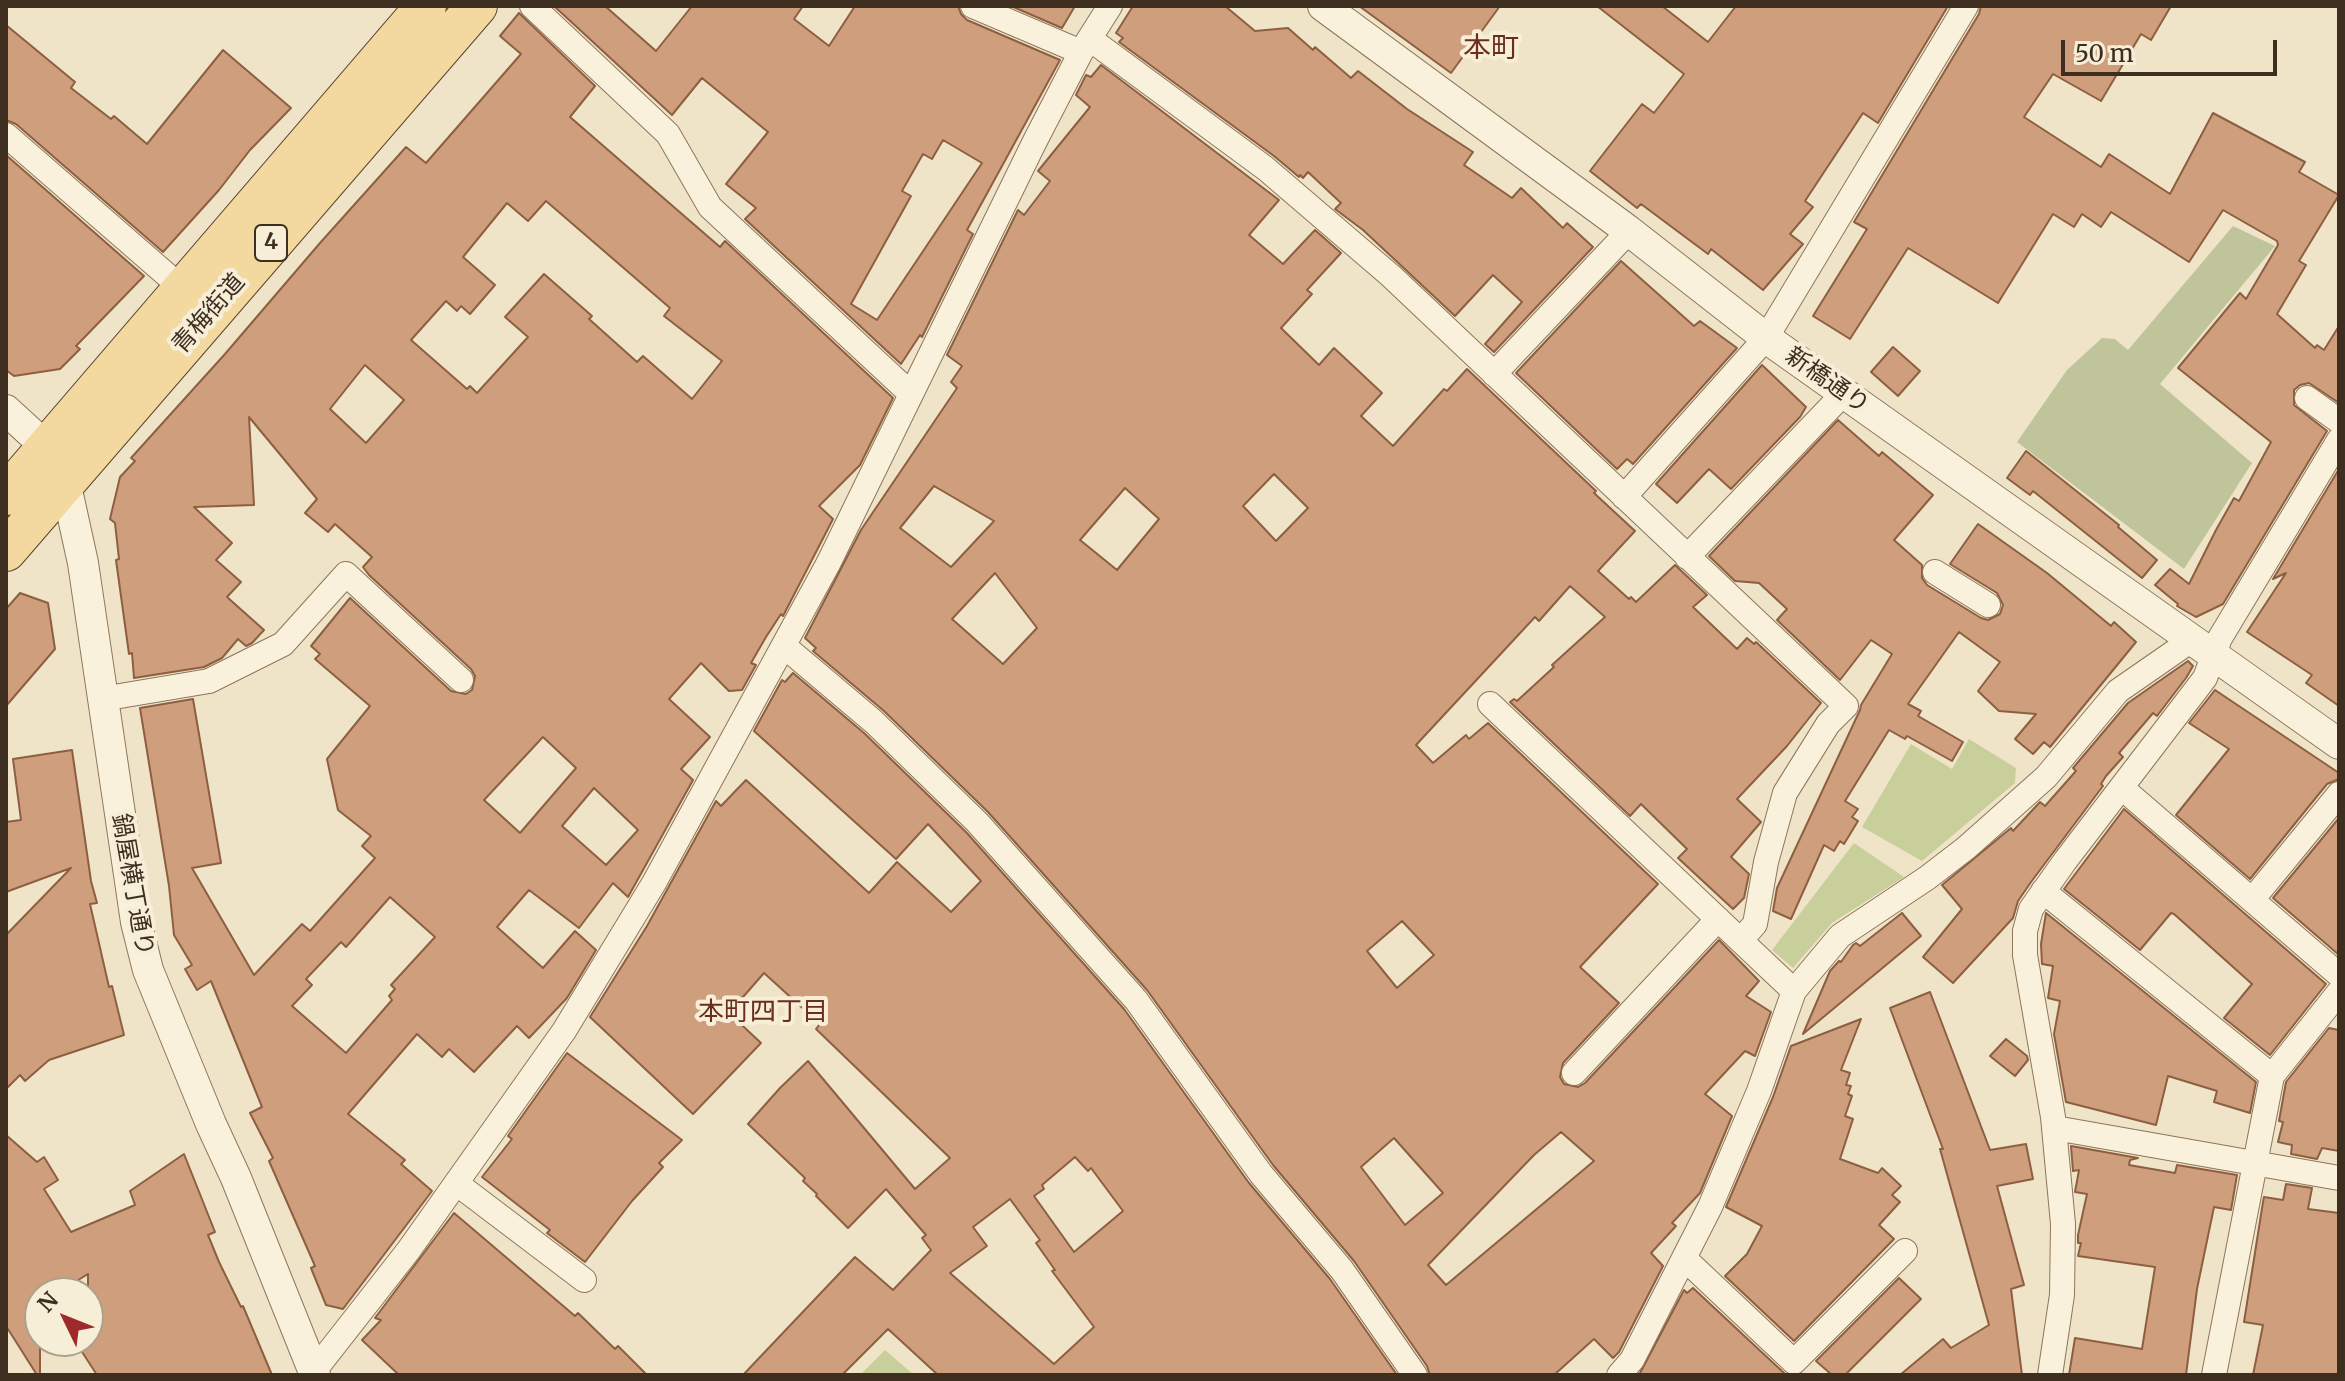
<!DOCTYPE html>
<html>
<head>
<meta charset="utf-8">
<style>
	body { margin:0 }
	#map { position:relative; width:2345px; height:1381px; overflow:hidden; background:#f0e4c8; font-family:Merriweather,serif }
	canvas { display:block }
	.frame { position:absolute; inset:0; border:8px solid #3d2e20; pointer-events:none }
	.north { position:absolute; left:24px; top:1277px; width:80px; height:80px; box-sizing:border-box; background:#f7eed8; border:2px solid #ada18e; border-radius:50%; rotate:313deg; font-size:22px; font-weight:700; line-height:32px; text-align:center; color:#3d2e20 }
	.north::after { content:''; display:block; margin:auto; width:28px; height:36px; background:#9e2a2b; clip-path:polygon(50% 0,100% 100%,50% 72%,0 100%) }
	.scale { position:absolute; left:2061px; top:40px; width:216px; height:36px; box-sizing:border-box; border:4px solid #3d2e20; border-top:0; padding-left:10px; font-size:24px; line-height:28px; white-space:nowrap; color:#3d2e20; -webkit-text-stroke:6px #f7eed8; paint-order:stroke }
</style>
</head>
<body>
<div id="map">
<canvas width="2345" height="1381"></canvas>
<div class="frame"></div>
<div class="north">N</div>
<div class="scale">50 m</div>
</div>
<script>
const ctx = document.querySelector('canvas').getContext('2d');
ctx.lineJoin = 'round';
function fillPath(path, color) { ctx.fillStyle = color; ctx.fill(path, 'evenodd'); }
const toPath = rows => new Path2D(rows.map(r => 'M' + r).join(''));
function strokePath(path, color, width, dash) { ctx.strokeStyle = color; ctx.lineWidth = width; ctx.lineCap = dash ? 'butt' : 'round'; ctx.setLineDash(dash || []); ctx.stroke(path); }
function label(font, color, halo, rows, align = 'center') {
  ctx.font = font + ' Merriweather,"Noto Sans JP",serif'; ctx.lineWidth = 8; ctx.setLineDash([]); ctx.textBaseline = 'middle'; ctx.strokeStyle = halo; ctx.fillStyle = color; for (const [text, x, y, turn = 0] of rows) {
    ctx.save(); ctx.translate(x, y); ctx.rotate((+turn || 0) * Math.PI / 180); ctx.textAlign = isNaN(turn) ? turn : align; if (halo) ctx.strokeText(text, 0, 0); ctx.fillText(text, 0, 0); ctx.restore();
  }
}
fillPath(toPath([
	[1969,739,2016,768,2015,783,1922,861,1862,827,1911,744,1952,769],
	[1854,843,1904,877,1832,923,1793,968,1772,950],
	[885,1350,914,1375,860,1375]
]), '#c9cf9b');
fillPath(toPath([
	[2233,226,2275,246,2160,384,2252,463,2184,569,2017,442,2067,370,2102,338,2115,339,2128,350]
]), '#bfc49a');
const building = toPath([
	[554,6,605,6,656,51,692,6,803,6,794,19,829,46,855,6,958,6,961,14,967,20,1060,60,967,230,973,234,922,337,920,335,901,364,745,219,756,208,726,184,768,132,702,78,672,115,554,6],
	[943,140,982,163,877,320,851,304,911,196,902,191,923,154,932,159,943,140],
	[1011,6,1075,6,1062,28,1011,6],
	[1133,6,1225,6,1255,31,1288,28,1313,50,1315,47,1351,78,1358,71,1407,109,1473,152,1464,165,1512,198,1521,188,1563,228,1567,223,1593,247,1494,352,1485,344,1522,302,1493,275,1455,316,1363,230,1335,209,1341,203,1308,172,1303,178,1300,175,1299,177,1274,156,1119,42,1123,38,1116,33,1133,6],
	[1359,6,1500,6,1451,73,1359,6],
	[1597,6,1662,6,1708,42,1736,6,1948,6,1878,123,1863,113,1805,201,1813,207,1790,234,1803,244,1763,290,1711,249,1708,254,1641,204,1637,208,1590,171,1642,104,1654,113,1684,74,1597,6],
	[1981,6,2171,6,2151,40,2141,34,2101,101,2053,74,2024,117,2101,167,2109,154,2170,194,2213,113,2305,162,2299,172,2339,195,2299,261,2306,265,2277,314,2315,348,2317,345,2324,350,2339,326,2339,403,2309,383,2300,385,2294,390,2294,405,2327,431,2223,604,2196,617,2177,606,2178,604,2155,585,2170,569,2189,584,2216,530,2234,498,2239,501,2271,442,2178,368,2240,293,2246,299,2278,245,2277,241,2223,210,2189,262,2111,212,2101,227,2082,214,2074,227,2053,214,1998,303,1908,248,1850,339,1813,316,1867,229,1854,222,1979,14,1981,6],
	[519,13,595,86,570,117,720,247,725,241,893,398,860,465,819,506,833,519,783,616,781,614,766,637,751,663,756,665,742,690,729,691,701,663,669,699,710,737,681,769,693,780,628,897,613,883,579,928,529,890,497,927,543,968,575,931,596,950,567,998,529,1038,517,1026,474,1072,449,1049,442,1057,417,1034,348,1114,405,1160,401,1164,432,1191,343,1309,326,1305,311,1268,315,1266,269,1161,273,1158,250,1113,262,1107,211,981,197,990,185,969,192,965,174,935,169,886,140,708,193,699,221,863,192,868,254,975,302,924,310,931,375,858,362,846,371,836,338,810,327,759,370,706,315,659,320,654,311,646,350,598,451,691,466,694,472,690,475,676,471,669,369,575,363,567,372,557,335,524,328,532,305,513,317,499,249,417,254,505,194,507,232,543,216,560,241,582,227,597,264,630,252,643,246,646,238,639,222,658,204,667,134,678,132,653,129,654,116,560,119,559,115,523,110,519,120,477,135,461,131,458,225,354,320,243,406,147,426,163,521,54,500,36,519,13],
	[546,201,670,308,664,316,722,361,692,399,643,356,637,362,589,319,592,316,544,274,505,317,528,337,477,393,470,386,467,389,411,340,446,301,457,311,461,306,470,314,495,285,463,257,507,203,528,221,546,201],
	[365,365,404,400,366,443,330,409,365,365],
	[543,737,576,768,520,833,484,800,543,737],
	[594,788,638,830,606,865,562,826,594,788],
	[390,897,435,937,391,985,395,989,389,996,392,1000,346,1053,292,1006,312,985,306,979,341,942,346,947,390,897],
	[6,25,75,82,71,88,111,119,114,116,147,144,223,50,291,108,250,150,219,190,163,252,16,124,6,120,6,25],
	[1101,65,1279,200,1249,235,1283,264,1315,230,1341,253,1307,290,1312,294,1281,328,1319,365,1334,348,1382,393,1361,416,1393,446,1444,389,1447,391,1467,369,1596,491,1594,493,1635,531,1598,571,1629,599,1631,597,1636,602,1675,565,1707,595,1693,607,1737,649,1747,638,1754,644,1756,642,1821,703,1787,746,1737,799,1761,822,1731,857,1749,874,1744,898,1733,909,1678,858,1687,849,1641,804,1630,816,1510,702,1514,699,1517,701,1554,667,1552,665,1605,617,1570,586,1539,621,1535,617,1416,745,1433,763,1466,735,1469,739,1488,723,1658,884,1580,967,1619,1003,1563,1063,1560,1077,1564,1084,1578,1087,1585,1083,1719,940,1759,981,1746,996,1771,1012,1755,1056,1745,1051,1705,1094,1732,1116,1700,1193,1672,1223,1676,1226,1651,1253,1663,1266,1619,1352,1613,1358,1594,1339,1554,1375,1430,1375,1427,1366,1354,1261,1273,1165,1147,990,988,812,884,711,813,651,816,648,805,638,861,530,957,388,951,382,962,366,947,355,1018,210,1024,215,1050,181,1038,171,1090,107,1076,95,1086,75,1091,77,1101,65],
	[1274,474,1308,508,1276,541,1243,506,1274,474],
	[934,486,994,521,951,567,900,528,934,486],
	[1125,488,1159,519,1117,570,1080,540,1125,488],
	[995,573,1037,628,1003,664,952,619,995,573],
	[1402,921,1434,955,1397,988,1367,951,1402,921],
	[1561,1132,1594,1161,1446,1285,1428,1265,1534,1155,1561,1132],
	[1394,1138,1443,1193,1405,1225,1361,1167,1394,1138],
	[6,155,144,276,76,346,80,349,60,369,14,376,6,370,6,155],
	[1621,261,1694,326,1700,321,1737,348,1633,464,1627,459,1617,469,1516,373,1621,261],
	[1893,347,1920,371,1898,396,1871,372,1893,347],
	[1762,365,1806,407,1800,417,1731,489,1709,469,1677,503,1656,484,1762,365],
	[1838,420,1879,456,1882,452,1933,495,1894,540,1922,565,1922,578,1927,585,1981,618,1988,620,2000,614,2003,605,1997,593,1950,564,1978,524,2047,573,2111,626,2114,622,2136,642,2050,747,2044,742,2033,754,2015,739,2036,714,1999,711,1978,691,2000,662,1959,632,1908,704,1921,711,1918,716,1963,742,1952,761,1907,736,1905,739,1889,730,1845,801,1858,809,1852,817,1858,821,1844,844,1840,841,1834,851,1824,845,1791,919,1773,911,1777,888,1860,710,1861,705,1892,654,1871,640,1840,680,1777,620,1787,609,1759,583,1735,581,1709,556,1838,420],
	[2026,451,2119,525,2118,527,2157,560,2142,578,2033,491,2030,495,2007,478,2026,451],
	[2339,469,2339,706,2306,683,2312,675,2247,632,2286,573,2273,579,2339,469],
	[20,593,48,603,55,649,6,706,6,609,20,593],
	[2188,661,2193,666,2186,678,2157,716,2153,713,2119,753,2123,757,2106,776,2101,784,2103,786,2031,882,2018,901,2013,918,1953,983,1923,957,1962,909,1942,885,2011,828,2013,831,2040,802,2045,806,2076,771,2073,768,2128,703,2188,661],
	[793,673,864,733,966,832,1124,1009,1249,1183,1330,1279,1397,1375,938,1375,888,1329,842,1375,743,1375,855,1257,893,1290,931,1250,922,1238,926,1235,886,1189,848,1228,816,1196,817,1194,803,1181,805,1178,748,1124,780,1088,808,1061,915,1189,950,1158,816,1029,820,1024,764,973,729,1013,761,1043,693,1114,590,1017,647,926,716,801,721,806,746,780,869,893,897,862,951,912,981,881,928,824,896,859,754,731,782,680,785,682,793,673],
	[1075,1157,1088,1171,1091,1168,1123,1211,1074,1252,1034,1196,1044,1189,1042,1185,1075,1157],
	[1010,1199,1040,1240,1036,1243,1055,1270,1052,1271,1094,1327,1054,1364,950,1273,987,1246,973,1227,1010,1199],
	[2215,690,2339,773,2339,779,2327,784,2250,879,2176,815,2229,749,2189,723,2215,690],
	[72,750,91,881,97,903,90,904,109,987,112,986,124,1035,49,1060,25,1081,20,1075,6,1089,6,935,71,868,6,892,6,822,21,820,13,759,72,750],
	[2124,809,2326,984,2270,1055,2224,1018,2252,984,2174,914,2171,913,2140,950,2064,889,2124,809],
	[2339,818,2339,955,2273,898,2339,818],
	[1902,913,1921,936,1803,1034,1830,971,1839,961,1841,962,1853,945,1856,943,1860,946,1902,913],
	[2046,913,2256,1082,2250,1113,2214,1102,2217,1091,2168,1076,2156,1125,2066,1102,2054,1034,2060,1001,2048,998,2053,966,2042,964,2041,944,2046,913],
	[1930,992,1990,1150,2026,1144,2033,1179,1997,1186,2024,1285,2011,1289,2022,1375,1900,1375,1943,1339,1951,1348,1989,1325,1940,1149,1943,1149,1890,1008,1930,992],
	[1861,1019,1841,1070,1850,1073,1846,1085,1851,1086,1848,1094,1852,1096,1845,1116,1853,1119,1840,1159,1878,1173,1882,1168,1901,1186,1892,1195,1900,1202,1879,1225,1894,1239,1794,1341,1725,1276,1747,1254,1762,1226,1726,1207,1773,1097,1791,1046,1861,1019],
	[2329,1028,2339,1030,2339,1151,2322,1148,2317,1159,2291,1154,2292,1145,2278,1142,2283,1122,2279,1121,2286,1082,2329,1028],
	[2006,1039,2027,1056,2028,1060,2015,1076,1990,1056,2006,1039],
	[567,1053,682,1140,659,1163,663,1167,632,1201,585,1262,547,1233,550,1230,482,1177,512,1139,508,1136,567,1053],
	[6,1135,37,1162,44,1157,58,1180,44,1189,71,1232,135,1205,130,1191,184,1154,215,1232,208,1235,219,1262,241,1307,243,1306,272,1375,97,1375,75,1341,88,1341,88,1274,57,1293,40,1293,40,1375,37,1375,6,1326,6,1135],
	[2071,1146,2138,1158,2130,1160,2129,1165,2175,1173,2177,1165,2237,1175,2231,1210,2214,1207,2197,1289,2186,1375,2069,1375,2075,1338,2142,1349,2155,1267,2078,1256,2081,1243,2078,1243,2078,1235,2087,1194,2075,1192,2079,1170,2073,1171,2071,1146],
	[2286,1184,2312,1188,2308,1209,2339,1213,2339,1375,2253,1375,2263,1325,2244,1322,2263,1202,2264,1197,2283,1200,2286,1184],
	[454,1213,575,1316,578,1313,615,1349,618,1346,647,1375,399,1375,362,1340,381,1320,375,1318,454,1213],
	[1899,1278,1921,1299,1845,1375,1832,1375,1816,1361,1899,1278],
	[1693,1288,1784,1373,1785,1374,1639,1375,1684,1290,1687,1293,1693,1288]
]);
fillPath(building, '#cf9f7d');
strokePath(building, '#8d5f41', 2);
const minor = toPath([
	[532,6,668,134,710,207,911,394],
	[973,6,1081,52],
	[1090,39,1265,168,1391,276,1846,706,1828,724,1785,793,1766,862,1755,924,1741,940],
	[6,135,183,289],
	[1494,374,1629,231],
	[2307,398,2339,421],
	[1624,497,1766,338,1966,6],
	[1687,557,1844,393],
	[1935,572,1988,605],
	[784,646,874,722,977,822,1136,1000,1261,1174,1342,1270,1415,1375],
	[102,699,209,681,283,644,346,574,461,680],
	[1490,704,1794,991],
	[2122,788,2339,975],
	[2043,891,2272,1076],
	[2252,900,2339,794],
	[1574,1073,1718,919],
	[2055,1128,2339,1178],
	[456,1183,584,1280],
	[1685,1259,1794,1362,1905,1251],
	[311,1375,408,1251,564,1031,654,883,828,564,1034,143,1081,52,1110,6],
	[1619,1375,1632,1360,1710,1207,1759,1091,1794,991,1840,936,1927,878,1966,848,2046,777,2118,691,2193,639],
	[2050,1375,2062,1295,2063,1224,2053,1117,2025,955,2025,931,2031,909,2065,861,2205,678,2220,638,2339,440],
	[2214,1375,2272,1076,2339,992]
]);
const tertiary = toPath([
	[1323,6,1629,231,1766,338,2339,744],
	[6,410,54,454,65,481,83,563,136,922,148,970,211,1124,236,1178,315,1375]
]);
const primary = toPath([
	[6,495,426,6],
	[6,551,477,6]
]);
strokePath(minor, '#8d765c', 26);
strokePath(tertiary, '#8d765c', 32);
strokePath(primary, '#5b4430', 42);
strokePath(minor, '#faf1dc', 24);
strokePath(tertiary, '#faf1dc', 30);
strokePath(primary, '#f3d9a0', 40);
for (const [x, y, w] of [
	[271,243,32]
]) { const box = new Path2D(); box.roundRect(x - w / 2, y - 18, w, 36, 6); ctx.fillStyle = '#f7eed8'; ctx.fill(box); strokePath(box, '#3d2e20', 2); }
label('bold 22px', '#3d2e20', null, [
	["4",271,243]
]);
label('24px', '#3d2e20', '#f7eed8', [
	["青梅街道",209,314,-49],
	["新橋通り",1827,381,35],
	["鍋屋横丁通り",132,885,80]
]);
label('26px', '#6b2e1e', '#f7eed8', [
	["本町四丁目",763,1013]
]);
label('28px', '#6b2e1e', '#f7eed8', [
	["本町",1491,49]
]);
</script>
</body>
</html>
